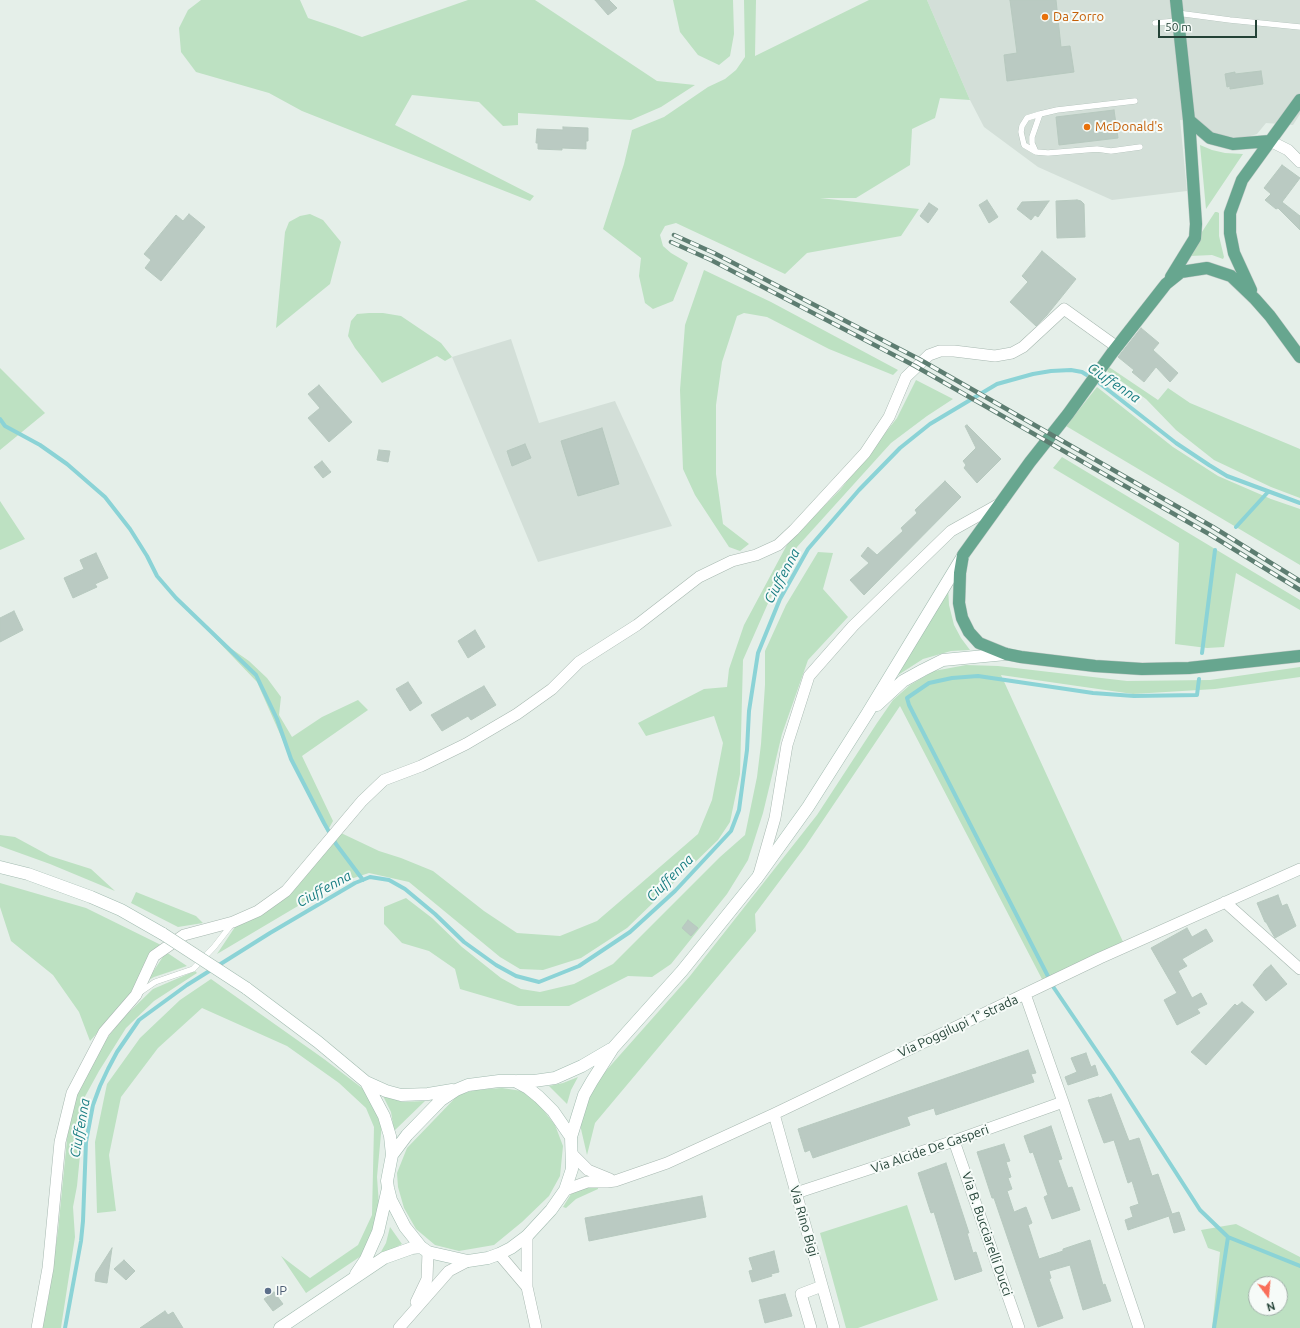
<!DOCTYPE html>
<html>
<head>
<meta charset="utf-8">
<style>
	body { margin:0 }
	#map { position:relative; width:1300px; height:1328px; overflow:hidden; background:#e5efe9; font-family:Ubuntu,sans-serif }
	canvas { display:block }
	.north { position:absolute; left:1248px; top:1276px; width:40px; height:40px; box-sizing:border-box; background:#f6fbf8; border:1px solid #a2b1aa; border-radius:50%; rotate:164deg; font-size:11px; font-weight:700; line-height:16px; text-align:center; color:#234236 }
	.north::after { content:''; display:block; margin:auto; width:14px; height:18px; background:#f96e59; clip-path:polygon(50% 0,100% 100%,50% 72%,0 100%) }
	.scale { position:absolute; left:1158px; top:20px; width:99px; height:18px; box-sizing:border-box; border:2px solid #234236; border-top:0; padding-left:5px; font-size:12px; line-height:14px; white-space:nowrap; color:#234236; -webkit-text-stroke:3px #f6fbf8; paint-order:stroke }
</style>
</head>
<body>
<div id="map">
<canvas width="1300" height="1328"></canvas>
<div class="north">N</div>
<div class="scale">50 m</div>
</div>
<script>
const ctx = document.querySelector('canvas').getContext('2d');
ctx.lineJoin = 'round';
function fillPath(path, color) { ctx.fillStyle = color; ctx.fill(path, 'evenodd'); }
const toPath = rows => new Path2D(rows.map(r => 'M' + r).join(''));
function strokePath(path, color, width, dash) { ctx.strokeStyle = color; ctx.lineWidth = width; ctx.lineCap = dash ? 'butt' : 'round'; ctx.setLineDash(dash || []); ctx.stroke(path); }
function label(font, color, halo, rows, align = 'center') {
  ctx.font = font + ' Ubuntu,sans-serif'; ctx.lineWidth = 4; ctx.setLineDash([]); ctx.textBaseline = 'middle'; ctx.strokeStyle = halo; ctx.fillStyle = color; for (const [text, x, y, turn = 0] of rows) {
    ctx.save(); ctx.translate(x, y); ctx.rotate((+turn || 0) * Math.PI / 180); ctx.textAlign = isNaN(turn) ? turn : align; if (halo) ctx.strokeText(text, 0, 0); ctx.fillText(text, 0, 0); ctx.restore();
  }
}
fillPath(toPath([
	[927,0,1300,0,1300,114,1293,125,1266,123,1257,134,1242,139,1211,133,1199,121,1180,120,1187,191,1112,200,1038,167,984,127,970,100],
	[511,339,539,423,615,401,672,526,538,562,452,357]
]), '#d3dfd8');
fillPath(toPath([
	[201,0,300,0,308,18,335,27,362,37,468,0,535,0,657,81,695,85,661,107,631,120,518,113,518,125,503,126,479,102,412,95,395,125,534,196,530,201,302,111,269,93,196,72,181,52,179,28,188,10],
	[673,0,733,0,734,34,730,56,719,65,698,55,680,32],
	[744,0,756,0,755,56,869,0,927,0,970,100,940,98,935,118,912,129,910,165,856,198,820,198,919,209,901,236,807,253,785,274,676,223,665,226,660,235,663,246,671,253,688,263,673,301,653,309,645,303,639,276,641,258,603,229,624,164,632,130,664,117,708,87,725,79,736,70,745,57],
	[1200,145,1212,150,1225,153,1243,154,1206,209],
	[1215,212,1217,212,1219,213,1219,236,1224,257,1223,259,1212,255,1190,256,1198,238],
	[310,214,323,220,341,242,330,284,276,328,285,232,289,222,300,216],
	[704,270,771,302,898,370,893,375,829,349,767,317,744,313,737,316,722,362,716,405,716,474,723,524,749,544,740,551,729,547,695,495,683,469,680,390,685,325],
	[369,313,383,313,401,316,441,343,452,357,445,361,437,356,382,383,355,348,348,336,351,321,357,314],
	[1109,367,1158,400,1168,388,1190,403,1300,449,1300,498,1271,487,1214,460,1176,430,1146,399,1107,371],
	[0,368,45,413,0,450],
	[916,380,953,399,927,416,891,443,797,547,769,601,743,660,740,774,730,822,718,840,627,928,581,958,543,970,520,969,500,957,409,882,369,873,335,884,217,954,235,927,270,907,341,833,379,851,401,858,433,871,484,911,517,933,560,936,597,921,639,885,698,834,712,800,723,743,714,716,646,736,638,723,704,689,727,687,729,669,744,625,789,541,840,490,897,418],
	[1097,387,1173,447,1218,476,1271,499,1300,509,1300,565,1066,426],
	[1062,457,1300,600,1300,610,1236,573,1224,647,1207,648,1175,644,1179,543,1053,468],
	[0,501,25,539,0,550],
	[818,552,833,553,823,589,848,617,808,660,782,734,763,813,748,860,727,894,671,964,652,977,628,976,569,1006,518,1006,460,989,455,969,429,951,402,943,384,924,384,907,406,898,432,918,462,947,501,978,521,989,540,992,574,984,613,964,720,857,745,835,757,777,761,744,765,685,765,651,786,605],
	[948,587,949,605,954,625,961,638,970,650,951,651,923,659,895,677],
	[213,636,249,661,267,678,281,697,279,715,292,737,322,717,358,700,368,710,302,756,333,821,327,832,299,777,257,682],
	[966,665,998,666,1127,681,1210,680,1300,667,1300,677,1215,689,1133,694,1001,675,1124,944,1043,981,900,706,805,847,755,914,756,931,595,1123,587,1155,581,1129,581,1113,586,1097,604,1073,690,976,817,815,877,723,893,700,910,685,934,671],
	[0,835,15,837,50,856,91,869,115,891,50,864,0,846],
	[0,883,86,908,161,945,133,993,90,1041,79,1012,53,975,11,941,0,907],
	[136,892,196,916,203,923,178,927,131,903],
	[166,952,187,966,154,977,147,981],
	[195,971,197,973,154,1001,126,1028,99,1071,82,1102,81,1145,77,1186,73,1207,75,1237,62,1321,61,1328,41,1328,48,1300,58,1231,68,1129,77,1095,101,1046,123,1018,153,989],
	[211,979,324,1059,366,1091,382,1123,377,1177,379,1205,375,1229,364,1254,306,1293,281,1256,310,1278,358,1245,372,1215,374,1127,366,1108,339,1083,287,1046,202,1008,158,1048,121,1097,109,1155,116,1211,97,1213,95,1142,107,1084,140,1038,180,1000],
	[578,1077,571,1090,567,1104,549,1086,563,1083],
	[502,1088,522,1091,537,1102,555,1125,563,1146,560,1176,549,1196,522,1222,494,1245,459,1251,435,1245,416,1229,404,1208,398,1187,397,1173,407,1148,458,1095,475,1090],
	[382,1094,402,1102,425,1101,394,1131,391,1112],
	[591,1186,598,1188,598,1189,576,1199,566,1208,563,1207,571,1194,581,1188],
	[907,1205,938,1300,858,1328,846,1328,820,1233],
	[1236,1224,1300,1257,1300,1328,1212,1328,1220,1252,1208,1248,1201,1230],
	[1256,1284,1280,1284,1280,1308,1256,1308],
	[390,1227,402,1244,378,1257,386,1243]
]), '#bde1c2');
strokePath(toPath([
	[0,419,5,426,40,445,67,464,105,497,130,529,147,556,157,576,176,598,256,675,277,719,291,759,324,823,336,844,363,880],
	[1236,527,1268,492],
	[1202,653,1215,550],
	[1199,679,1197,695,1134,696,1093,693,978,676,952,678,929,683,907,698,909,705,1054,988,1113,1075,1200,1210,1228,1237,1300,1266],
	[65,1328,81,1241,83,1221,86,1142,93,1105,100,1086,108,1069,117,1052,139,1020,187,985,270,933,355,883,370,877,389,880,405,889,435,914,464,942,496,965,516,976,539,982,579,966,630,932,675,891,731,831,739,810,747,750,749,711,758,653,780,599,808,549,859,490,900,448,930,424,997,384,1033,374,1051,371,1071,370,1082,372,1098,382,1176,443,1209,465,1227,476,1300,503],
	[1214,1328,1228,1237]
]), '#8bd3d6', 4);
const building = toPath([
	[595,0,609,0,617,8,608,15,595,0],
	[1010,0,1056,0,1061,47,1070,46,1074,72,1007,81,1004,55,1017,53,1010,0],
	[1261,71,1263,84,1230,89,1230,86,1227,87,1225,74,1235,72,1235,74,1261,71],
	[1114,110,1118,138,1059,145,1056,117,1114,110],
	[563,127,588,128,588,141,586,141,586,149,562,148,562,150,538,149,538,143,536,143,537,129,563,130,563,127],
	[1282,165,1300,178,1282,202,1300,216,1300,230,1278,208,1276,209,1265,200,1271,194,1264,188,1282,165],
	[987,200,998,217,989,223,979,205,987,200],
	[1077,200,1081,201,1084,204,1085,237,1057,238,1056,201,1077,200],
	[1049,201,1038,217,1035,215,1031,220,1017,209,1022,202,1049,201],
	[929,203,938,209,928,223,920,216,929,203],
	[189,214,205,227,161,281,145,268,151,260,144,254,176,215,183,221,189,214],
	[1042,251,1076,279,1047,315,1036,326,1010,302,1028,282,1022,276,1042,251],
	[1141,328,1159,343,1153,350,1178,373,1170,382,1156,367,1144,382,1132,372,1134,370,1118,357,1141,328],
	[319,385,352,422,329,442,308,418,320,408,308,394,319,385],
	[967,425,1001,459,977,483,964,468,966,465,963,461,976,448,965,426,967,425],
	[602,428,619,484,578,496,561,441,602,428],
	[525,444,531,458,512,466,507,451,525,444],
	[379,450,390,451,388,462,377,460,379,450],
	[322,461,331,472,323,478,314,467,322,461],
	[945,481,961,497,864,595,850,580,869,563,861,556,868,547,877,555,903,531,901,528,917,513,915,510,945,481],
	[96,553,108,578,95,584,97,587,73,598,64,578,84,569,80,560,96,553],
	[14,611,23,630,0,642,0,618,14,611],
	[475,630,485,647,468,658,458,641,475,630],
	[408,682,422,703,410,711,396,689,408,682],
	[484,686,496,705,471,720,468,716,442,731,431,715,484,686],
	[1278,895,1282,906,1287,904,1296,926,1275,938,1266,922,1265,922,1257,903,1278,895],
	[688,920,698,928,691,936,682,928,688,920],
	[1187,928,1192,937,1206,929,1213,941,1182,959,1187,966,1178,971,1192,998,1201,993,1207,1004,1197,1009,1200,1013,1177,1025,1164,1000,1177,993,1151,948,1187,928],
	[1271,965,1287,984,1266,1001,1253,985,1265,970,1271,965],
	[1242,1002,1254,1012,1206,1065,1191,1052,1235,1004,1237,1006,1242,1002],
	[1028,1050,1036,1073,1031,1074,1034,1082,936,1115,934,1108,912,1115,907,1117,910,1125,813,1158,810,1150,805,1152,798,1129,1028,1050],
	[1086,1053,1091,1067,1095,1065,1098,1075,1068,1085,1065,1077,1077,1072,1071,1058,1086,1053],
	[1111,1094,1129,1141,1139,1138,1152,1176,1158,1174,1172,1214,1179,1212,1185,1230,1174,1233,1169,1216,1128,1230,1125,1220,1133,1217,1130,1207,1139,1204,1132,1181,1128,1183,1114,1140,1104,1143,1088,1100,1099,1097,1099,1098,1111,1094],
	[1051,1126,1062,1159,1058,1160,1068,1188,1072,1187,1080,1210,1052,1219,1044,1197,1048,1195,1033,1152,1030,1153,1024,1136,1051,1126],
	[1004,1144,1010,1161,1006,1162,1011,1177,1008,1178,1012,1189,1007,1191,1014,1212,1026,1207,1032,1223,1028,1225,1039,1259,1063,1251,1063,1249,1090,1240,1103,1285,1105,1284,1111,1301,1083,1310,1070,1265,1049,1271,1051,1278,1049,1279,1063,1318,1038,1327,994,1198,992,1198,977,1152,1004,1144],
	[946,1163,969,1233,967,1233,973,1253,976,1252,982,1271,955,1280,934,1212,931,1213,918,1173,946,1163],
	[702,1196,706,1217,589,1241,585,1218,702,1196],
	[112,1248,107,1283,95,1281,96,1273,112,1248],
	[774,1251,779,1272,771,1274,772,1276,752,1282,749,1271,753,1270,749,1258,774,1251],
	[124,1260,135,1271,126,1280,114,1269,124,1260],
	[274,1292,283,1304,273,1311,264,1299,274,1292],
	[785,1294,792,1316,765,1323,759,1300,785,1294],
	[165,1311,168,1315,173,1312,183,1328,140,1328,165,1311]
]);
fillPath(building, '#bacac2');
strokePath(building, '#b7c9bf', 1);
const lane = toPath([
	[1177,13,1230,20,1300,27],
	[1155,23,1178,21],
	[1040,114,1027,118,1022,126,1021,132,1024,145,1036,152,1048,153,1097,149,1111,151,1140,147],
	[1036,152,1032,143,1032,137,1040,114,1057,110,1135,101],
	[139,993,155,982,193,969,214,947,232,924]
]);
const street = toPath([
	[1270,141,1288,150,1300,162],
	[759,874,775,818,787,745,809,676,853,626,951,531,1001,503],
	[1225,902,1300,969],
	[1025,994,1063,1102],
	[774,1114,834,1328],
	[954,1141,1019,1328],
	[572,1154,588,1170,610,1179],
	[565,1190,587,1182,607,1182,615,1181,667,1163,774,1114,1100,958,1300,869],
	[796,1193,954,1141,1063,1102,1139,1328],
	[527,1236,527,1287,536,1328],
	[499,1254,527,1287],
	[416,1302,427,1279,428,1252],
	[37,1328,48,1268,60,1142,72,1093,104,1032,136,995,154,956,184,935,233,922,258,911,286,891,362,801,384,780,421,766,466,744,517,714,552,689,579,662,637,625,699,577,732,561,756,555,778,545,794,530,865,453,889,417,906,377,929,355,940,351,954,351,995,356,1012,353,1023,347,1064,309,1117,347],
	[399,1328,449,1271,468,1261],
	[811,1328,801,1294,822,1286]
]);
const secondary = toPath([
	[877,705,903,681,923,670,943,660,1006,654],
	[0,867,28,874,91,897,121,910,163,934],
	[246,988,318,1042,366,1082,384,1116,390,1136,392,1155],
	[499,1081,515,1081,528,1088,539,1097,553,1111,571,1137,572,1169,565,1190,551,1210,527,1236,511,1248,499,1254,488,1258,468,1261,428,1252,421,1247,405,1227,391,1200,388,1188,387,1181,392,1155,407,1135,441,1100,456,1090,468,1085,499,1081],
	[517,1081,534,1081,555,1078,582,1066,611,1049],
	[366,1082,386,1091,401,1095,428,1094,452,1090],
	[571,1137,584,1095,592,1081,613,1048,682,971,757,878,808,807,867,714,963,556],
	[356,1274,366,1259,378,1232,388,1188],
	[280,1328,384,1258,412,1248,421,1247]
]);
const primary = toPath([
	[1189,120,1210,138,1233,144,1270,141],
	[1171,277,1195,238,1196,224,1189,120,1176,0],
	[1251,290,1234,253,1230,233,1230,213,1242,180,1300,100],
	[1300,357,1270,316,1255,299,1231,276,1207,268,1181,272,1166,284,1112,353,1068,414,1030,462,963,555,960,573,959,603,962,618,969,632,979,643,1006,654,1021,657,1095,666,1142,669,1189,668,1300,656]
]);
strokePath(lane, '#a7b8b0', 6);
strokePath(street, '#a7b8b0', 12);
strokePath(secondary, '#a2bbb0', 13);
strokePath(primary, '#c1cac7', 13);
strokePath(lane, '#fff', 5.5);
strokePath(street, '#fff', 11);
strokePath(secondary, '#fff', 12);
strokePath(primary, '#67a68f', 12);
const rail = toPath([
	[674,235,714,253,919,359,1213,527,1300,581],
	[671,242,711,260,915,366,1209,534,1300,590]
]);
strokePath(rail, '#5d7d71', 4.5);
strokePath(rail, '#f6fbf8', 3, [9]);
const secondaryBridge = toPath([
	[163,934,246,988]
]);
strokePath(secondaryBridge, '#a2bbb0', 13, []);
strokePath(secondaryBridge, '#fff', 12);
for (const [x, y, r, color] of [
	[1045,17,4,"#e8710a"],
	[1087,127,4,"#e8710a"],
	[268,1291,4,"#5c6f8a"]
]) { const dot = new Path2D(); dot.arc(x, y, r, 0, 2 * Math.PI); ctx.fillStyle = color; ctx.fill(dot); strokePath(dot, '#f6fbf8', 1.5); }
label('13px', '#c56008', '#f6fbf8', [
	["Da Zorro",1053,17],
	["McDonald's",1095,127]
], 'left');
label('13px', '#234236', '#f6fbf8', [
	["Via Poggilupi 1° strada",958,1026,-25],
	["Via Alcide De Gasperi",930,1149,-19],
	["Via Rino Bigi",804,1221,74],
	["Via B. Bucciarelli Ducci",987,1234,71]
]);
label('13px', '#4e5e75', '#f6fbf8', [
	["IP",276,1291]
], 'left');
label('italic 14px', '#187d82', '#f6fbf8', [
	["Ciuffenna",1114,383,34],
	["Ciuffenna",782,576,-62],
	["Ciuffenna",670,878,-45],
	["Ciuffenna",324,889,-29],
	["Ciuffenna",80,1128,-80]
]);
</script>
</body>
</html>
